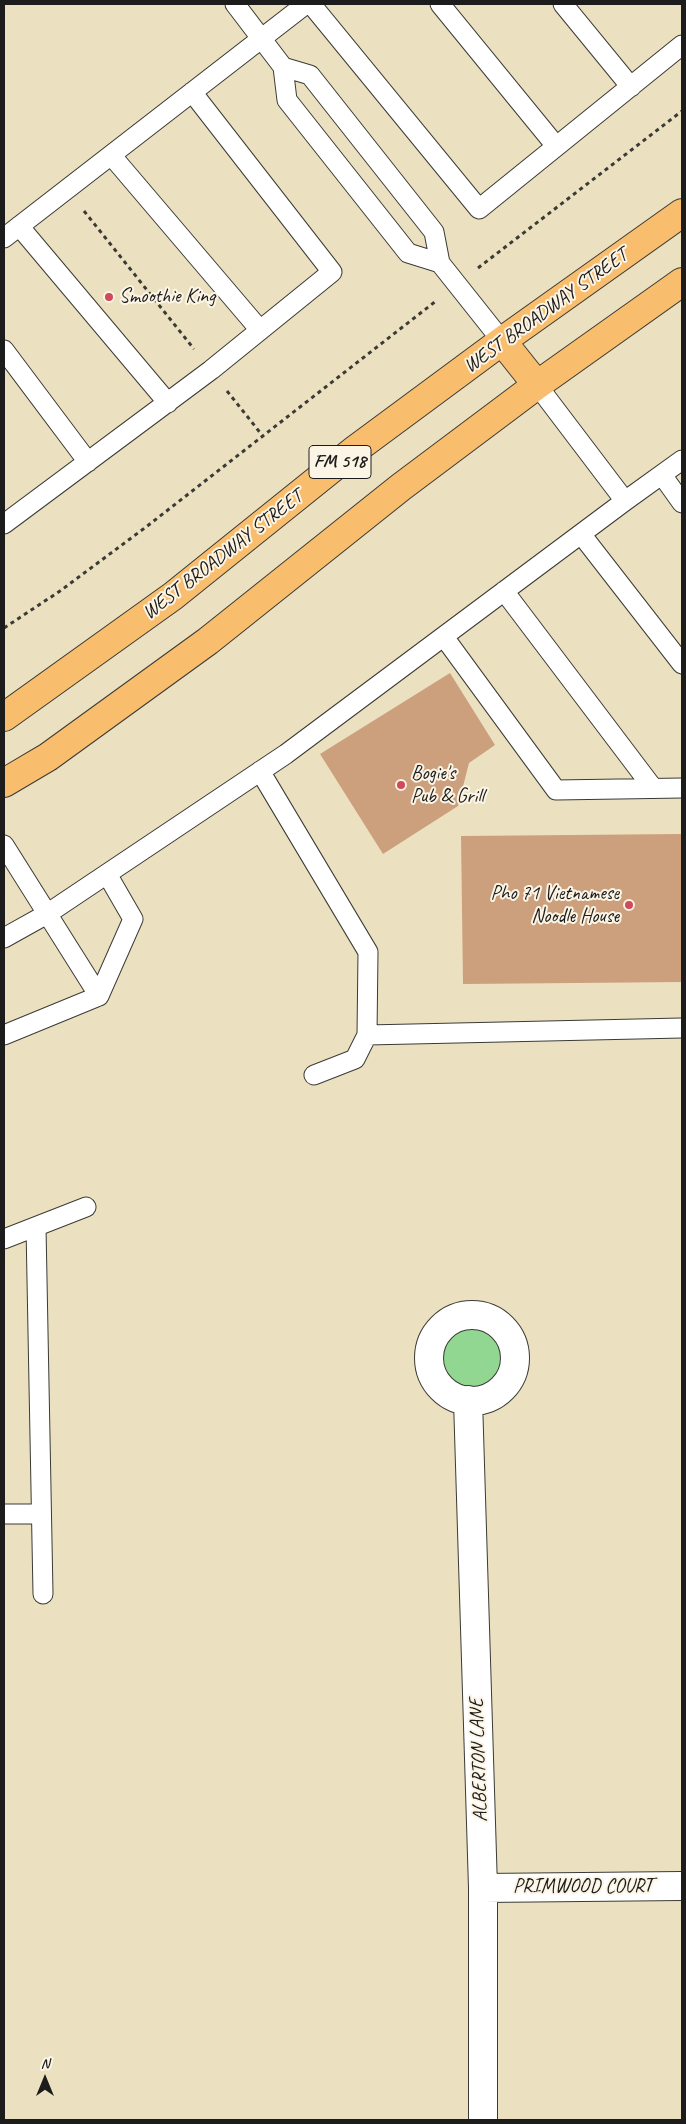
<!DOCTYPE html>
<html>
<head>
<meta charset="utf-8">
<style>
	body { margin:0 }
	#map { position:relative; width:686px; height:2124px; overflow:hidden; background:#ebe1c0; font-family:Caveat,sans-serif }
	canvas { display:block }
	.frame { position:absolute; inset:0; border:5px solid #1c1c1c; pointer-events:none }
	.north { position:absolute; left:20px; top:2054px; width:50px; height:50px; -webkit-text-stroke:4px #fcf5e5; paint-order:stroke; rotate:0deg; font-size:14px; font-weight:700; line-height:20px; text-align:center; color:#1c1c1c }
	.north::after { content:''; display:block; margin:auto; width:18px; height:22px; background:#1c1c1c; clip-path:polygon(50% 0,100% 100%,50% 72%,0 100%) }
</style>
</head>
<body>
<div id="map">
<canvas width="686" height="2124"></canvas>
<div class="frame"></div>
<div class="north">N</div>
</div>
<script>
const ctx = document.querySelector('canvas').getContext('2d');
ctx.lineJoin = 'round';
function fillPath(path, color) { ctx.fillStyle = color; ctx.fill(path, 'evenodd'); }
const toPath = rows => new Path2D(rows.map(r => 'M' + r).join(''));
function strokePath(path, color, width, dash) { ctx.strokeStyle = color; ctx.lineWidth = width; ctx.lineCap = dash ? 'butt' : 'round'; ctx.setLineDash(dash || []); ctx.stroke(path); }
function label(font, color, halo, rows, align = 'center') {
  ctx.font = font + ' Caveat,sans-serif'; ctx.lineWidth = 4; ctx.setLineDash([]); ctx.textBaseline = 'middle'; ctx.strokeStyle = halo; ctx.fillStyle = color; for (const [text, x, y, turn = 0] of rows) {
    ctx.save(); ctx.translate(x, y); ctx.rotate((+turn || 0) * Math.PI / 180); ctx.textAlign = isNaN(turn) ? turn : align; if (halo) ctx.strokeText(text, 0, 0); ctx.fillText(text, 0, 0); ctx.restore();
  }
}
fillPath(toPath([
	'422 1349a43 43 0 1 1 86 0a43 43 0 1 1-86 0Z'
]), '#91d791');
fillPath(toPath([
	[450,673,495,745,469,763,458,806,383,854,320,754],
	[682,834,682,982,463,984,461,836]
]), '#cc9f7d');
const lane = toPath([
	[235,4,283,67],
	[311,4,479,209,682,45],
	[440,4,556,146],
	[563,4,631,87],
	[111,155,260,330],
	[19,226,168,403],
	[4,238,306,4],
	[440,263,408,253,287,100,283,67,310,75,434,232,440,263,502,341],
	[4,350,88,462],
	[537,385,625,501],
	[662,475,682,503],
	[4,524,211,370,332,272,192,92],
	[581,534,682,664],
	[504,591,653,788],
	[444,637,556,790,682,788],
	[260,771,368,952,367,1035,355,1059,314,1075],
	[4,845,99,996],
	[4,938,47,914,286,754,625,501,682,460],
	[4,1035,99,996,133,919,107,874],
	[367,1035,682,1028],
	[36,1227,43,1594],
	[4,1239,86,1207],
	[4,1514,41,1514]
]);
const street = toPath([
	'429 1358a43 43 0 1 1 86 0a43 43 0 1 1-86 0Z',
	[468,1400,483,1888,483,2120],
	[483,1888,682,1886]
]);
const primary = toPath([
	[502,341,537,385],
	[4,717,173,596,356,449,502,341,682,213],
	[4,783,48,757,208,641,401,487,537,385,682,282]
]);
strokePath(lane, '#3b3a35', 21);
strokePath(street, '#3b3a35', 30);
strokePath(primary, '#3b3a35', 30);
strokePath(toPath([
	[84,211,194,349],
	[478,268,682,111],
	[227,391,262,435],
	[4,628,60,591,146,527,436,301]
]), '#3b3a35', 3, [4, 4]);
strokePath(lane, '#fff', 19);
strokePath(street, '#fff', 28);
strokePath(primary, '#f9be6d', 28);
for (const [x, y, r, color] of [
	[109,297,5,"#d1495b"],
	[401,785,5,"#d1495b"],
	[629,905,5,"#d1495b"]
]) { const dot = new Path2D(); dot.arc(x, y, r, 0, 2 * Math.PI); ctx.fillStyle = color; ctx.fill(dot); strokePath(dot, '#fcf5e5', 2); }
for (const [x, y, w] of [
	[340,462,62]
]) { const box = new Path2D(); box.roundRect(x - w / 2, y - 16.5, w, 33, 4); ctx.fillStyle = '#fcf5e5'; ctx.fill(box); strokePath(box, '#1c1c1c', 1); }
label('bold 19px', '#1c1c1c', null, [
	["FM 518",340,462]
]);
label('20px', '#1c1c1c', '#fcf5e5', [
	["Smoothie King",119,297],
	["Bogie's",411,774],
	["Pub & Grill",411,797],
	["Pho 71 Vietnamese",619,894,"right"],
	["Noodle House",619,917,"right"]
], 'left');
label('20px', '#1c1c1c', '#fcf5e5', [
	["WEST BROADWAY STREET",546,311,-36],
	["WEST BROADWAY STREET",223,555,-38],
	["ALBERTON LANE",479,1760,-92],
	["PRIMWOOD COURT",583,1887]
]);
</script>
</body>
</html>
